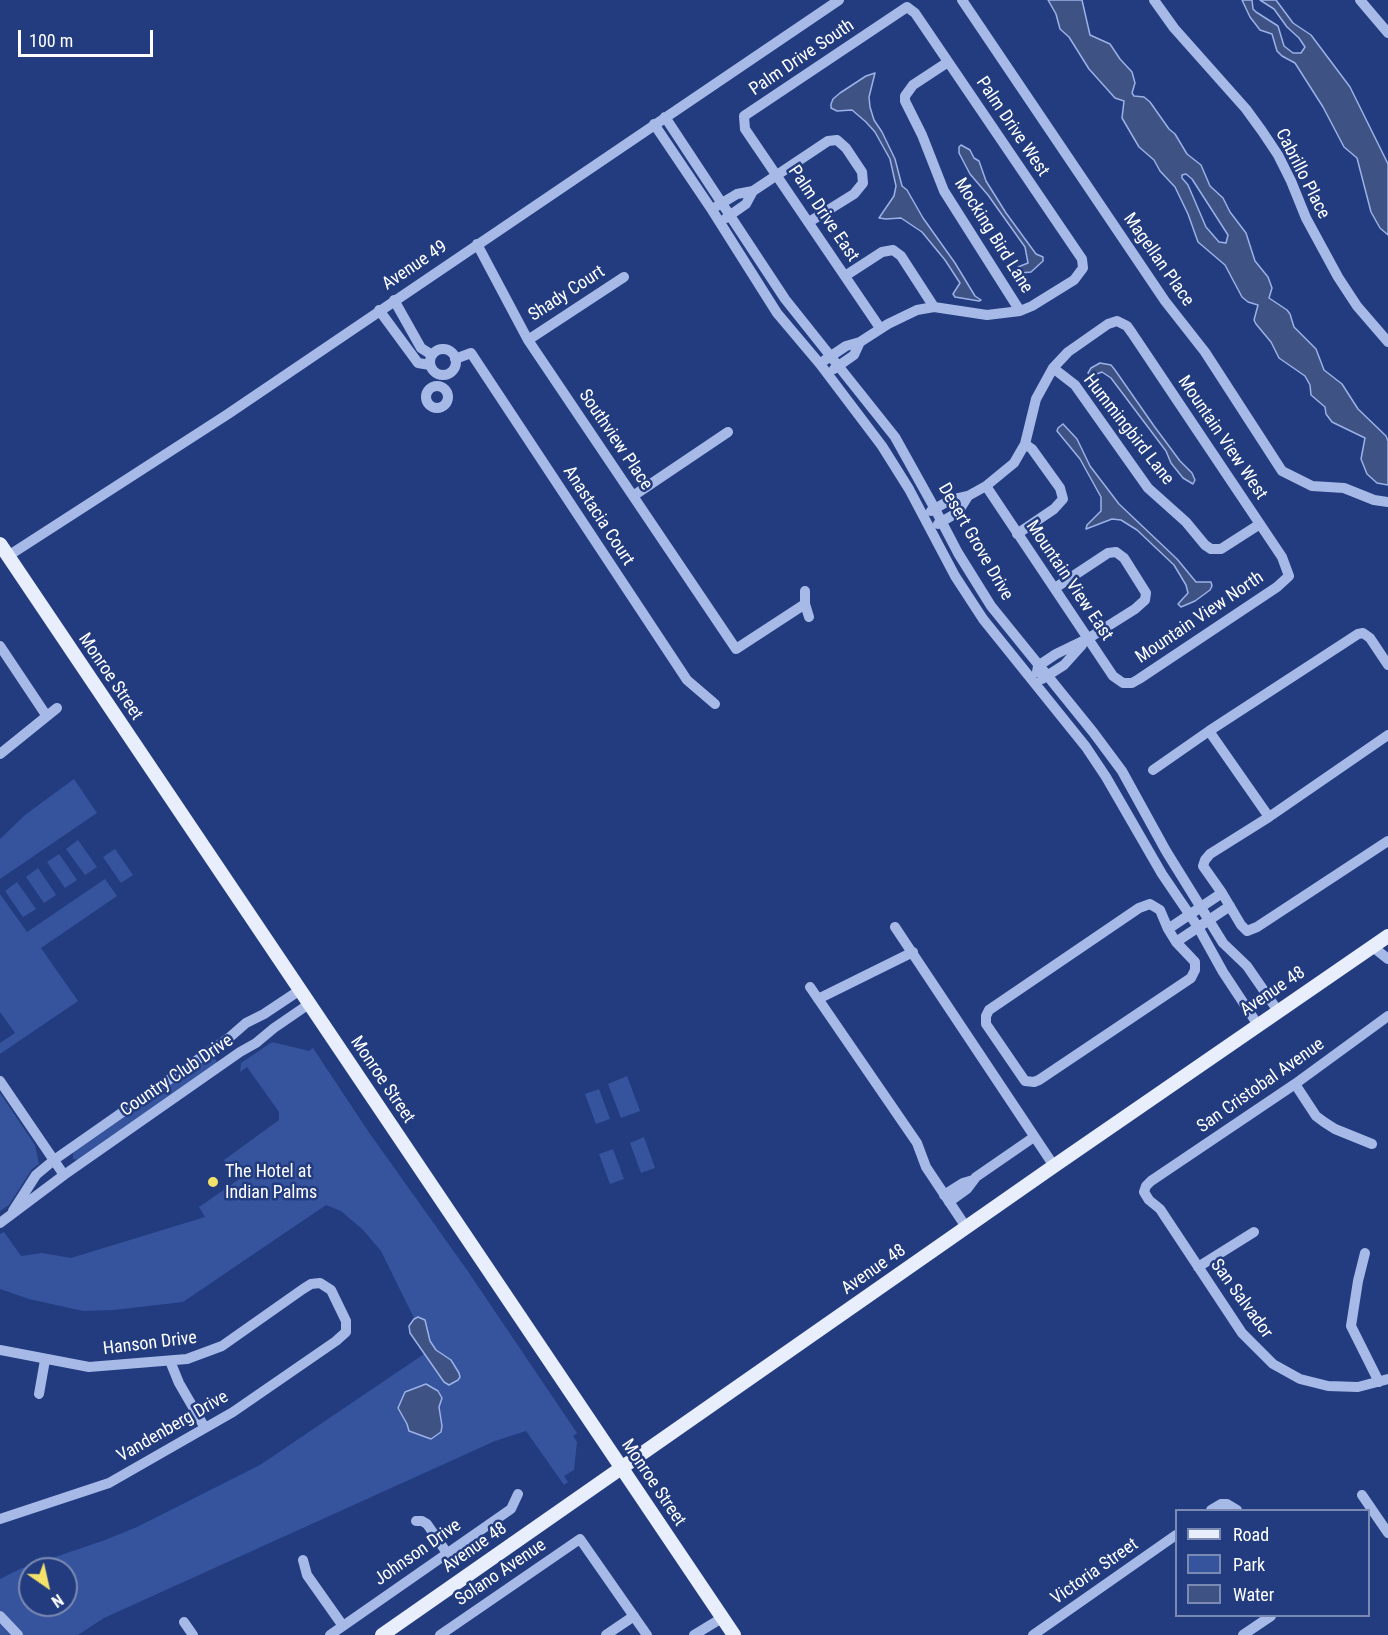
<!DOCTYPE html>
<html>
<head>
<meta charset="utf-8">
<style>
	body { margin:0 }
	#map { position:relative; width:1388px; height:1635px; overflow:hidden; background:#223c7f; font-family:"Roboto Condensed",sans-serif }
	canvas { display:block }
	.legend { position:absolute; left:1175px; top:1509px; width:195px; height:108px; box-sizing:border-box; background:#223c7f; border:2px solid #7a8ab2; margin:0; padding:8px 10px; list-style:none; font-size:18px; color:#fff }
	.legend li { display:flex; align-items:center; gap:12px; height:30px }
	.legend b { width:30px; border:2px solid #7a8ab2 }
	.north { position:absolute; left:18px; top:1557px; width:60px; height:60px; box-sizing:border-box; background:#223c7f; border:2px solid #7a8ab2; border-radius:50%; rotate:146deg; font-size:16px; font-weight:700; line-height:24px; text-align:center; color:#fff }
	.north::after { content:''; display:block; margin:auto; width:21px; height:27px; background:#f3e169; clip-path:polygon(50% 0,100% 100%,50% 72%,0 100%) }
	.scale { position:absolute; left:18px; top:30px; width:135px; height:27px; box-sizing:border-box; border:3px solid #fff; border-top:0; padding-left:8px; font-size:18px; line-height:21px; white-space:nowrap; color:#fff; -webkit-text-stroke:4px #223c7f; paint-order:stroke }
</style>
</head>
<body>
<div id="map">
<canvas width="1388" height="1635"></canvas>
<ul class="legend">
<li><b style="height:8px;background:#e9eefd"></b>Road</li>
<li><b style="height:16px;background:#36539d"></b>Park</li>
<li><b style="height:16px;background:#3f5284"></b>Water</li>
</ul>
<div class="north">N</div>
<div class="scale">100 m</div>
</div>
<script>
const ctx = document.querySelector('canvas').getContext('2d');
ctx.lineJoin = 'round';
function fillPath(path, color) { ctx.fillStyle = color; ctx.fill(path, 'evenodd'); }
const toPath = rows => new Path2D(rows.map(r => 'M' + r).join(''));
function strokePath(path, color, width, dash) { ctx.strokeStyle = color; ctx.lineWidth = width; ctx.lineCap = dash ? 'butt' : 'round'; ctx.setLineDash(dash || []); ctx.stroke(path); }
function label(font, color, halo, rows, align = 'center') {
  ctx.font = font + ' "Roboto Condensed",sans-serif'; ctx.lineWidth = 5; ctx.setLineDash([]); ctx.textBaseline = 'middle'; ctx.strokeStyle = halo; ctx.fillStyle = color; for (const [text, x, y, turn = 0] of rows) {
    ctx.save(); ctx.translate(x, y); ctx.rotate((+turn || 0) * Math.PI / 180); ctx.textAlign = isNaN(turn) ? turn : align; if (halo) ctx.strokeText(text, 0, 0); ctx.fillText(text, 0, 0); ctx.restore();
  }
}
fillPath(toPath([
	[74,779,97,813,0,879,0,839,25,815],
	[78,840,97,867,85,875,66,849],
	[115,849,133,875,121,883,103,857],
	[59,854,77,880,65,888,47,862],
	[38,868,56,895,44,903,26,877],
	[105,879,117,896,41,948,78,1001,0,1054,0,1043,15,1033,0,1012,0,894,27,932],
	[17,882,36,909,23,917,5,891],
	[272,1042,309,1051,313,1048,368,1131,467,1270,577,1433,573,1436,577,1442,574,1470,564,1476,568,1482,564,1485,526,1431,495,1441,104,1618,78,1635,0,1635,0,1579,20,1569,105,1540,137,1527,260,1465,424,1354,410,1333,409,1326,414,1318,381,1251,363,1230,341,1211,326,1205,183,1302,114,1310,83,1311,29,1299,0,1289,0,1234,4,1232,21,1256,42,1253,71,1258,205,1217,199,1207,238,1180,224,1160,279,1120,279,1112,247,1067,240,1072,241,1063],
	[30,1569,66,1569,66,1605,30,1605],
	[211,1055,214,1055,217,1063,79,1160,73,1159,73,1152],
	[627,1076,640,1111,621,1118,608,1084],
	[599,1089,610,1119,596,1124,585,1094],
	[0,1093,35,1145,39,1164,32,1169,9,1205,0,1211],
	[644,1137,655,1168,641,1173,630,1143],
	[613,1149,624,1179,610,1184,599,1154]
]), '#36539d');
const water = toPath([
	[1048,0,1082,0,1090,35,1110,44,1120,59,1132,72,1135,83,1132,93,1134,96,1144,97,1150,102,1169,129,1175,134,1187,154,1201,165,1210,186,1223,198,1230,212,1246,233,1255,261,1268,277,1272,288,1269,298,1287,310,1290,314,1294,327,1316,349,1324,370,1342,384,1358,409,1386,436,1388,441,1388,485,1377,483,1367,474,1361,459,1365,438,1332,422,1326,414,1325,407,1311,395,1310,385,1305,376,1279,358,1271,342,1256,324,1254,320,1258,305,1248,302,1242,297,1225,265,1198,242,1188,214,1175,187,1160,171,1154,160,1139,147,1122,118,1124,101,1115,98,1089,69,1069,37,1060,29,1056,14,1048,0],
	[1186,174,1192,179,1228,235,1226,243,1219,242,1206,227,1188,185,1182,178,1182,175,1186,174],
	[1242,0,1252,0,1253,9,1256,12,1278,26,1284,46,1293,53,1301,53,1305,47,1299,38,1287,27,1274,9,1260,0,1276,0,1293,23,1311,35,1350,87,1388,164,1388,235,1380,228,1371,212,1357,158,1344,147,1323,107,1295,63,1282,56,1277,51,1272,34,1260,30,1250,17,1242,0],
	[875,73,869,97,870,107,874,120,882,132,895,159,902,186,907,190,923,218,955,263,975,296,981,300,979,301,955,297,953,294,960,283,945,260,922,232,901,218,886,219,879,218,894,196,896,186,890,159,875,132,866,122,852,110,837,111,831,108,831,104,833,99,840,93,866,76,875,73],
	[961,145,970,150,974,158,979,161,986,181,1006,213,1036,254,1043,257,1043,261,1031,272,1021,273,1018,269,1018,267,1028,263,1025,247,988,195,970,174,959,153,959,147,961,145],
	[1100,363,1111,365,1115,370,1154,426,1180,461,1192,473,1195,480,1193,484,1183,478,1171,463,1166,451,1111,378,1102,372,1091,376,1088,373,1091,368,1100,363],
	[1063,424,1077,439,1090,466,1119,504,1177,559,1196,582,1211,582,1212,586,1210,590,1195,601,1181,607,1178,604,1188,593,1186,585,1174,565,1137,530,1121,520,1112,519,1086,529,1087,525,1101,511,1101,497,1080,459,1057,431,1058,428,1063,424],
	[418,1317,425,1320,430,1341,436,1350,451,1360,459,1373,460,1377,458,1380,449,1385,444,1382,410,1333,409,1326,414,1319,418,1317],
	[426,1384,438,1391,442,1398,439,1407,442,1426,441,1432,431,1439,409,1431,407,1424,398,1408,405,1392,426,1384]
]);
fillPath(water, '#3f5284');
strokePath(water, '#9bb2e8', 1.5);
strokePath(toPath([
	[962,0,1165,301,1205,352,1282,471,1312,486,1344,488,1374,500,1388,502],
	[1154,0,1174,28,1246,109,1262,131,1278,155,1291,181,1306,218,1338,277,1357,306,1388,342],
	[1360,0,1388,33],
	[948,62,913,85,905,96,905,101,922,135,944,191,1020,311],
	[665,117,785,299,895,437,935,509,958,553,991,606,1093,732,1122,771,1166,851,1223,943,1247,966,1278,1011],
	[654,124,712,210,777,313,820,364,882,446,909,489,955,576,983,619,1086,747,1106,777,1162,874,1198,927,1223,972,1258,1025],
	[717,206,737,194,753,191,828,141,837,140,846,148,862,172,863,183,854,194,809,222],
	[726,218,746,204,753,191],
	[477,244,528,340,736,649,805,604],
	[845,276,882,252,893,250,901,256,934,307],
	[394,300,421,348,432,355],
	[379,310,418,363,430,365],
	[528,340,624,277],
	'430 362a13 13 0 1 1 26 0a13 13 0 1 1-26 0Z',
	[455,359,471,353,687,680,715,704],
	[825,360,846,346,860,342,888,324,917,310,934,307,987,315,1020,311,1032,306,1074,280,1083,268,1082,259,915,13,907,7,744,116,745,129,880,328],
	[1053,368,1075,385,1148,488,1186,522,1205,545,1211,549,1221,549,1260,524],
	[834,369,854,355,860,342],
	'426 397a11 11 0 1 1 22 0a11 11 0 1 1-22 0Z',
	[633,496,728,432],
	[931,511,950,500,968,496,986,486,1014,463,1025,444,1036,399,1053,368,1068,352,1108,324,1117,321,1127,326,1132,333,1282,557,1289,576,1277,587,1139,679,1132,683,1123,683,1113,676,986,486],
	[938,524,958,512,968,496],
	[1017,534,1054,509,1063,499,1060,488,1032,449,1025,444],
	[8,556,228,414,839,0],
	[805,591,805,604,809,617],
	[0,646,46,715],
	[1037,672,1038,666,1056,654,1089,638,1135,609,1145,600,1146,593,1124,558,1116,552,1108,553,1055,588],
	[1042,679,1064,665,1082,645],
	[1209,731,1269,817],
	[1388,735,1269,817,1210,854,1205,860,1203,866,1222,893,1241,925,1247,931,1257,927,1388,841],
	[0,754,57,708],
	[1153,770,1209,731,1358,634,1363,633,1370,638,1388,665],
	[1150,904,1160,910,1168,929,1176,942,1195,962,1195,970,1191,978,1039,1080,1034,1082,1025,1081,986,1024,986,1016,989,1010,1139,908,1150,904],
	[895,927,1054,1166],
	[1168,929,1222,893],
	[1176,942,1230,906],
	[1373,947,1388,959],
	[810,987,917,1143,926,1167,966,1227],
	[818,999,913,952],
	[1388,1016,1295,1084,1151,1181,1146,1186,1144,1192,1149,1200,1160,1209,1242,1333,1273,1364,1300,1379,1328,1386,1358,1387,1388,1379],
	[0,1081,64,1175],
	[1295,1084,1316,1116,1324,1122,1335,1129,1372,1144],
	[944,1195,963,1183,973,1180],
	[949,1202,967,1189,976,1177,1034,1137],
	[13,1211,36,1175,54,1160,230,1037,246,1023,264,1014,300,990],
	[0,1223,64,1175,240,1052,256,1043,274,1028,309,1004],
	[1365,1253,1358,1281,1351,1326,1379,1382],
	[1198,1267,1254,1232],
	[0,1350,89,1367,187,1359,222,1346,303,1289,311,1284,320,1283,331,1290,346,1321,346,1332,336,1341,233,1412,109,1483,0,1519],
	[170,1361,179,1383,205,1428],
	[39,1394,45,1360],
	[1362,1495,1388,1533],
	[1211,1510,1221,1504,1227,1504,1237,1510],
	[416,1521,422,1521,427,1524,447,1553],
	[303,1560,307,1575,343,1626],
	[0,1616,18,1635],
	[184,1622,193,1635],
	[330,1635,511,1509,518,1494],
	[440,1635,580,1539,647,1635],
	[606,1635,634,1616],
	[694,1635,722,1618],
	[1033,1635,1176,1535],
	[1243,1635,1271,1616]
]), '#a7bae7', 10);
strokePath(toPath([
	[0,544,734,1635],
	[382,1635,1054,1166,1388,936]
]), '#e9eefd', 14);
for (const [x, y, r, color] of [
	[213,1182,6,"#f3e169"]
]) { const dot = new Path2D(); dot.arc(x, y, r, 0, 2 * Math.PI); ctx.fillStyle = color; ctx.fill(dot); strokePath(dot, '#223c7f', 2); }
label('18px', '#fff', '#223c7f', [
	["Palm Drive South",802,58,-34],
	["Palm Drive West",1012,127,56],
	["Cabrillo Place",1302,174,63],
	["Palm Drive East",823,214,56],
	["Mocking Bird Lane",993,236,58],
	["Magellan Place",1158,260,55],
	["Avenue 49",415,266,-34],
	["Shady Court",567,294,-33],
	["Hummingbird Lane",1128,430,52],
	["Mountain View West",1222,438,56],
	["Southview Place",615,440,56],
	["Anastacia Court",598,516,57],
	["Desert Grove Drive",975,542,60],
	["Mountain View East",1069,581,56],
	["Mountain View North",1200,618,-34],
	["Monroe Street",110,677,56],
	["Avenue 48",1273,992,-34],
	["Country Club Drive",177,1076,-34],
	["Monroe Street",382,1080,56],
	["San Cristobal Avenue",1261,1086,-35],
	["Avenue 48",874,1270,-35],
	["San Salvador",1241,1299,54],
	["Hanson Drive",150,1344,-7],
	["Vandenberg Drive",173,1427,-30],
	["Monroe Street",653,1483,56],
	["Avenue 48",475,1548,-35],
	["Johnson Drive",418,1553,-35],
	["Victoria Street",1095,1572,-35],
	["Solano Avenue",501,1573,-34]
]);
label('18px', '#fff', '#223c7f', [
	["The Hotel at",225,1172],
	["Indian Palms",225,1193]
], 'left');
</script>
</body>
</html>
